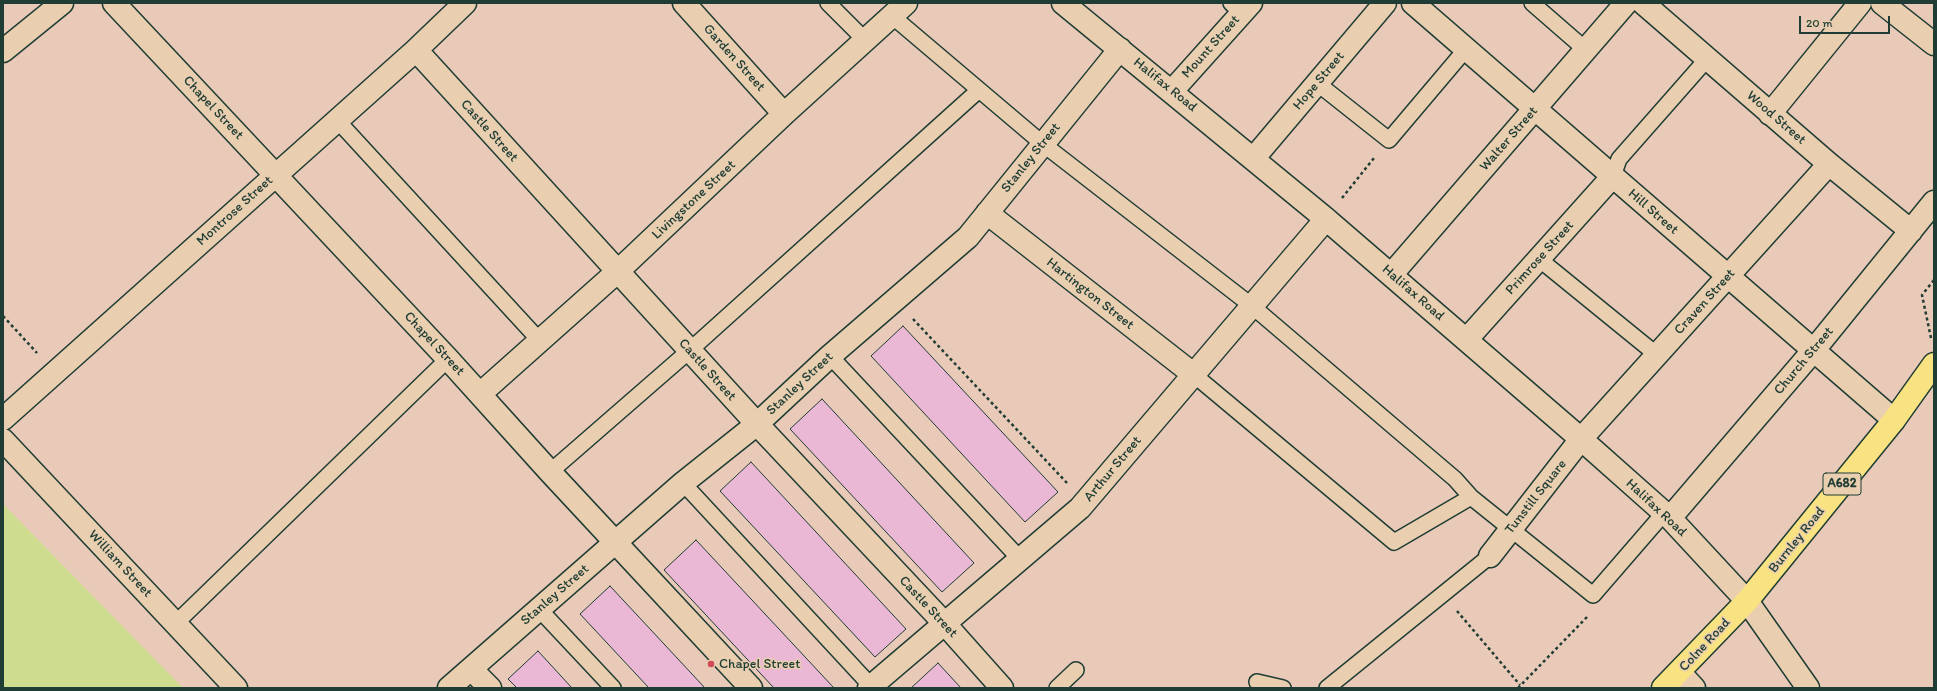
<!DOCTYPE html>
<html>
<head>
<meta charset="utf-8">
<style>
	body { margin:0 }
	#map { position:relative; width:1937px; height:691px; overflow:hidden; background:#e9c9b7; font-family:Itim,sans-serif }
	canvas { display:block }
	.frame { position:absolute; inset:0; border:4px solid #1f3d34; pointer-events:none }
	.scale { position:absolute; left:1799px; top:16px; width:91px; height:18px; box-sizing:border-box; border:2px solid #1f3d34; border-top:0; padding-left:5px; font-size:12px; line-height:14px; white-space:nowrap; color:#1f3d34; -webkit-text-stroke:3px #e9ceb0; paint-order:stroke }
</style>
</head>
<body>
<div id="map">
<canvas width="1937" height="691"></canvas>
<div class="frame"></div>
<div class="scale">20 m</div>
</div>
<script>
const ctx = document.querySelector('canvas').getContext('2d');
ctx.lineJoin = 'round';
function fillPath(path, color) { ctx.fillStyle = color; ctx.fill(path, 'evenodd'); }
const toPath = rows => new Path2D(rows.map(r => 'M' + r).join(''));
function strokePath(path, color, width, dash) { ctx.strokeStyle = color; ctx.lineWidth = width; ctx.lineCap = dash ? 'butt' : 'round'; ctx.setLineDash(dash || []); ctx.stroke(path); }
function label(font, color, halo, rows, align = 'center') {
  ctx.font = font + ' Itim,sans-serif'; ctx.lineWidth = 3; ctx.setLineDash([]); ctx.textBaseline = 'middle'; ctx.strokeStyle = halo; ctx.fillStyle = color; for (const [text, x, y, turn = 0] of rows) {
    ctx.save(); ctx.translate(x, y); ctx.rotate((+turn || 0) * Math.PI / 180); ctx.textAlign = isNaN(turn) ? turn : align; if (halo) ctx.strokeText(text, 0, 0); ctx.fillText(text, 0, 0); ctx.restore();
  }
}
fillPath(toPath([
	[3,504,183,688,3,688]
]), '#cedc8f');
const building = toPath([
	[903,326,1058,492,1025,522,871,356,903,326],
	[822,399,974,563,942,592,790,429,822,399],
	[751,462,906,629,875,657,720,491,751,462],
	[696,540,834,688,774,688,664,570,696,540],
	[610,586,705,688,649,688,580,614,610,586],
	[538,651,572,688,517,688,508,679,538,651],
	[938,663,961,688,911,688,938,663]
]);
fillPath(building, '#eab7d5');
strokePath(building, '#1f3d34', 1);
const lane = toPath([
	[828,3,865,40],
	[1231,3,1242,13],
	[1532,3,1586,50],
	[892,16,1043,144,1252,306,1455,479,1471,497,1593,595,1664,513],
	[1317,83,1389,140,1466,49],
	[337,120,540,341],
	[1613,176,1619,159,1707,59],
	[1539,259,1657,355],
	[830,356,1020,559],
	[1193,374,1394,542,1471,497],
	[550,472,689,351,979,90],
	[683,483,873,688],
	[539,609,613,688],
	[176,623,448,359],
	[1257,682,1283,688],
	[1057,688,1076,670],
	[1327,688,1490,556]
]);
const street = toPath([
	[114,3,448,359,550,472,751,688],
	[684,3,784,114],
	[1063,3,1326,219,1581,439,1670,518,1747,601],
	[1413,3,1894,420],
	[1643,3,1829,164,1911,231],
	[1882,3,1934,44],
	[416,50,757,424,945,624,1002,688],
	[3,51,62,3],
	[1172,91,1251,3],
	[1770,114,1860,3],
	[1253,159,1385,3],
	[987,213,1193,374],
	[1391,275,1626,3],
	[1467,339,1613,176],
	[480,394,617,272,784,114,906,3],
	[3,419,416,50,465,3],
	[3,440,236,688],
	[1670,518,1813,351,1934,202],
	[1490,556,1581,439,1829,164],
	[471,669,490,688],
	[1680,673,1694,688],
	[449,688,683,483,757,424,830,356,968,237,1120,49],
	[869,688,1080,508,1326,219]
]);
const secondary = toPath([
	[1747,601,1808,688]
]);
const highway = toPath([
	[1663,688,1747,601,1894,420,1934,364]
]);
strokePath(lane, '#1f3d34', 18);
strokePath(street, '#1f3d34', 25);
strokePath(secondary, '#1f3d34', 25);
strokePath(highway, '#1f3d34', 25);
strokePath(toPath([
	[1342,198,1374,158],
	[3,316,37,353],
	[913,319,1067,483],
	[1931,338,1922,295,1934,280],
	[1457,611,1520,685],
	[1518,688,1587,617]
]), '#1f3d34', 2.5, [3, 3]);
strokePath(lane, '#e9ceb0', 15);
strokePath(street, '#e9ceb0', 22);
strokePath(secondary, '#e9ceb0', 22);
strokePath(highway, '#f8e281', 22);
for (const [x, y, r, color] of [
	[711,664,4,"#d1495b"]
]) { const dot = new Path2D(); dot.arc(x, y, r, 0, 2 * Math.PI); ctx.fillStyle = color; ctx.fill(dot); strokePath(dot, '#e9ceb0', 1.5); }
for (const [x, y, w] of [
	[1842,484,38]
]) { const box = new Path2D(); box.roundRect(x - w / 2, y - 11, w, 22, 3); ctx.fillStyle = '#e9ceb0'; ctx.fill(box); strokePath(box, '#1f3d34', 1); }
label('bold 13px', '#1f3d34', null, [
	["A682",1842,484]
]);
label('14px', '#1f3d34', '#e9ceb0', [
	["Mount Street",1211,47,-48],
	["Garden Street",734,58,48],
	["Hope Street",1319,81,-50],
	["Halifax Road",1165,85,39],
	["Chapel Street",213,108,47],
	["Wood Street",1776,118,41],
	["Castle Street",489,131,48],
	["Walter Street",1509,139,-49],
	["Stanley Street",1031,158,-51],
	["Livingstone Street",694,200,-43],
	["Montrose Street",235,211,-42],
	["Hill Street",1653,212,41],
	["Primrose Street",1540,258,-48],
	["Halifax Road",1413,293,41],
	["Hartington Street",1090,294,38],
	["Craven Street",1705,302,-48],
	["Chapel Street",434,344,47],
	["Church Street",1804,361,-50],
	["Castle Street",707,370,48],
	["Stanley Street",800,384,-43],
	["Arthur Street",1113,469,-50],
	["Tunstill Square",1536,497,-52],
	["Halifax Road",1656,508,43],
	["Burnley Road",1797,540,-51],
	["William Street",120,564,47],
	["Stanley Street",555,595,-41],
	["Castle Street",928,607,47],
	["Colne Road",1705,645,-47]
]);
label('14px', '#1f3d34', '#e9ceb0', [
	["Chapel Street",719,664]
], 'left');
</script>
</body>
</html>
